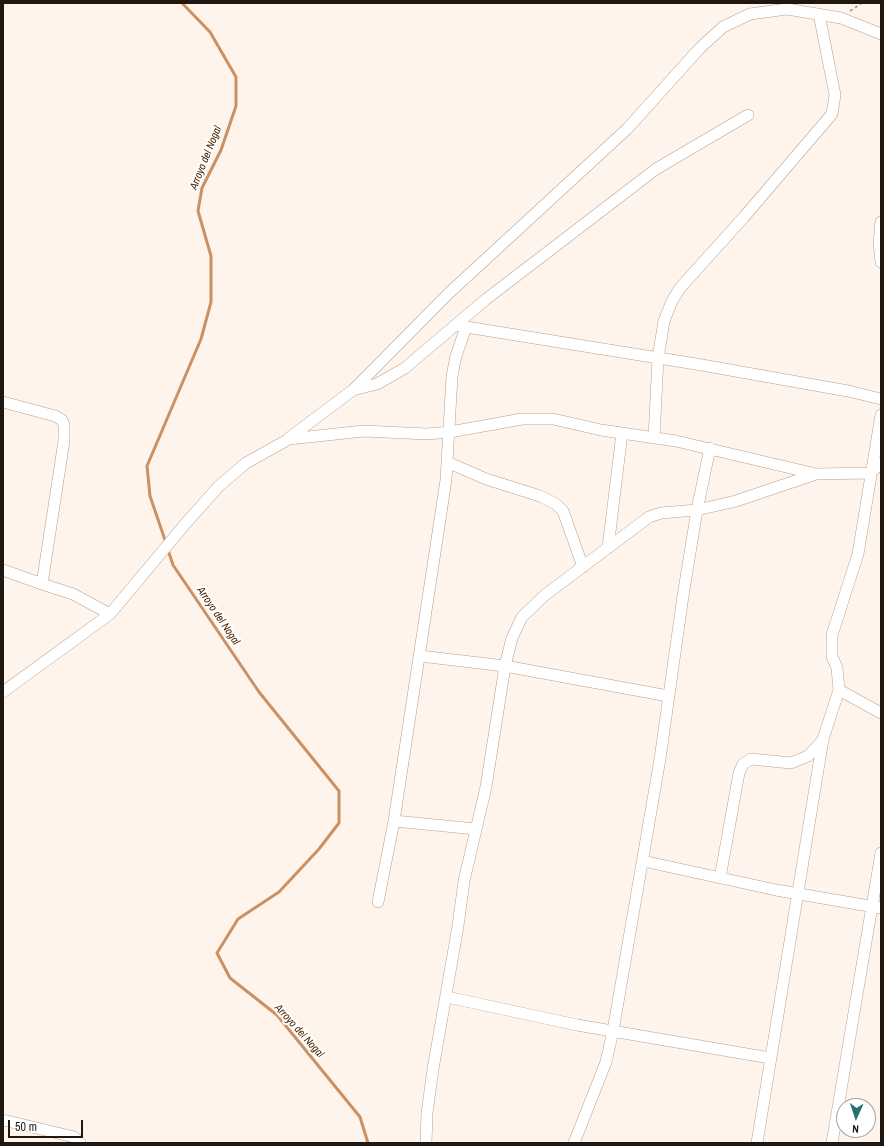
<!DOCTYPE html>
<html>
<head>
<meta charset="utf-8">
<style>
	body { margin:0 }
	#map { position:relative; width:884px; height:1146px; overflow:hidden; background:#fff4ec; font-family:"Archivo Narrow",sans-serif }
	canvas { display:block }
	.frame { position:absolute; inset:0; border:4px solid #201710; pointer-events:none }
	.north { position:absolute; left:836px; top:1098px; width:40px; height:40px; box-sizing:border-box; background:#fff; border:1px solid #a6a29f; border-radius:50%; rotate:183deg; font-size:11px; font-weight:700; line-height:16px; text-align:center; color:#201710 }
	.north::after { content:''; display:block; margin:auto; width:14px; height:18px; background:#257071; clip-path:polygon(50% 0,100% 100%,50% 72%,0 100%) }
	.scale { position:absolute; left:8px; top:1120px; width:75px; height:18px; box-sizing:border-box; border:2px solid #201710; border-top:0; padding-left:5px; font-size:12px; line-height:14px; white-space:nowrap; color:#201710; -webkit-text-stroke:3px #fff; paint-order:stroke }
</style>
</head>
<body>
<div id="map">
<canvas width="884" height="1146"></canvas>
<div class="frame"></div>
<div class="north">N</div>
<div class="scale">50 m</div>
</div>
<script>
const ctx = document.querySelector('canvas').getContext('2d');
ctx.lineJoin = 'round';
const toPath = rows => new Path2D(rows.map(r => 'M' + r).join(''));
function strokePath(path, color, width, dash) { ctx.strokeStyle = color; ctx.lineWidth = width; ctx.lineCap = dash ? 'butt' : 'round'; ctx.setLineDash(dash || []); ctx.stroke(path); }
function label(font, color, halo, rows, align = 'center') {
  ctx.font = font + ' "Archivo Narrow",sans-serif'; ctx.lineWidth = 4; ctx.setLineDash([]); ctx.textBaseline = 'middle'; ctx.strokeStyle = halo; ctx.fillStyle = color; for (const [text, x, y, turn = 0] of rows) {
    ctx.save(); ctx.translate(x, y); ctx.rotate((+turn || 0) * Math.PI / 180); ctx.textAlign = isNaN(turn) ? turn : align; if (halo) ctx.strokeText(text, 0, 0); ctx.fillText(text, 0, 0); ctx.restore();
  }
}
strokePath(toPath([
	[166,543,150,496,147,466,201,339,211,302,211,256,198,211,202,188,221,150,236,106,236,77,210,32,182,3],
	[168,550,173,565,259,692,339,791,339,823,319,849,279,892,238,919,217,953,230,978,277,1015,360,1117,368,1143]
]), '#cb9163', 3);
const street = toPath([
	[881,222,879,243,881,262],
	[460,326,702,365,848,391,881,399],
	[353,390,449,293,627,129,700,48,723,27,750,14,787,9,841,18,881,34],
	[3,402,55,416,62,420,64,425,64,441,42,584,73,594,110,614],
	[289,438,353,390,377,384,405,368,485,300,656,169,748,115],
	[654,438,658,358,664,321,672,301,680,288,744,217,832,114,835,95,819,14],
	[447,462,486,479,540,496,556,504,563,511,583,567],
	[608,548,622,433],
	[3,570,42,584],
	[420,656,505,666,668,696],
	[839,690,881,713],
	[3,692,110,614,186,523,219,486,246,463,289,439,364,431,427,434,450,432,522,419,553,419,601,430,676,441,816,474,870,473,881,463],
	[394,821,476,829],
	[643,861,776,890,881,908],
	[720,878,739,773,743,764,751,759,791,763,808,756,823,740],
	[378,902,394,821,446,480,452,376,456,356,466,327],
	[447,997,577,1025,770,1058],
	[3,1120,74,1137,80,1143],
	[426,1143,427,1113,433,1069,458,926,464,881,486,787,505,666,512,638,522,617,545,595,649,517,661,513,697,510,736,501,816,474],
	[574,1143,606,1062,613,1031,660,759,683,596,697,510,710,448],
	[757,1143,823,739,839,690,837,668,832,656,832,635,858,554,881,415],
	[832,1143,881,853]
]);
strokePath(street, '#b89f8d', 12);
strokePath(toPath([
	[850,11,862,3]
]), '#aca29a', 2, [3, 3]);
strokePath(street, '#fff', 11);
label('italic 11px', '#4e2802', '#fff', [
	["Arroyo del Nogal",206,158,-68],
	["Arroyo del Nogal",218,616,56],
	["Arroyo del Nogal",299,1031,48]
]);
</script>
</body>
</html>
